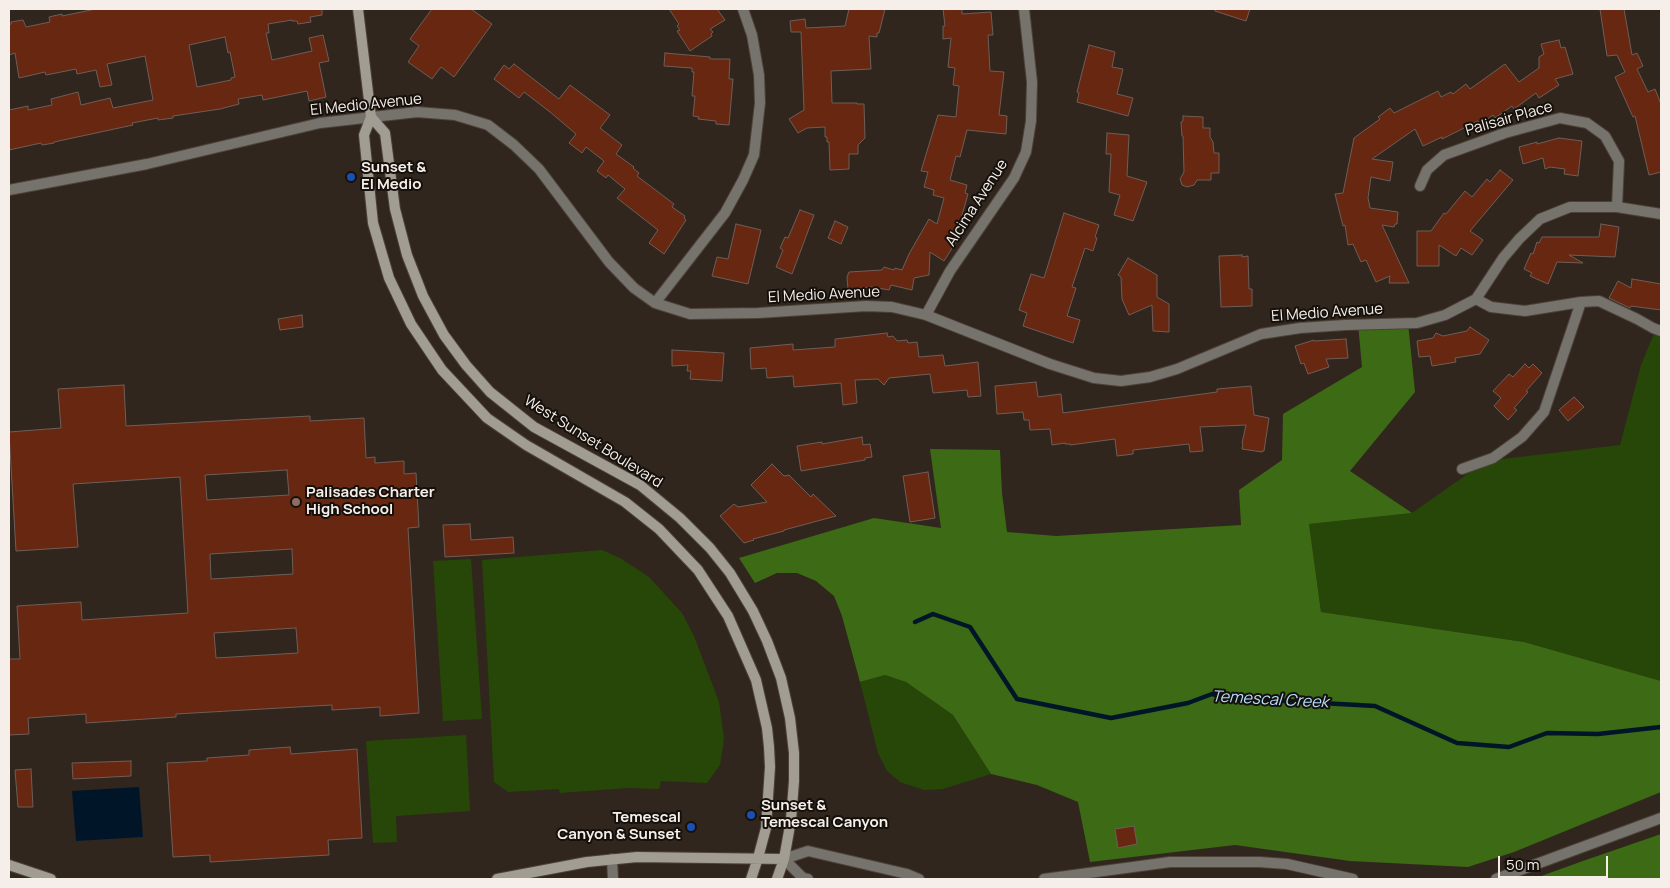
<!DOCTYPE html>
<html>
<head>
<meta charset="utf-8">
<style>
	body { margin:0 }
	#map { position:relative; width:1670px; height:888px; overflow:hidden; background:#31261d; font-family:Manrope,sans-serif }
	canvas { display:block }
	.frame { position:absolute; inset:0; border:10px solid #f6efe9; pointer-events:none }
	.scale { position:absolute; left:1498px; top:856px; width:110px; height:22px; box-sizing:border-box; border:2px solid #f6efe9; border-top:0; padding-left:6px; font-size:15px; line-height:18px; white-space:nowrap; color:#f6efe9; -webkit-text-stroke:4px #15100c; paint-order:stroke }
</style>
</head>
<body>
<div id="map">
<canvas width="1670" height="888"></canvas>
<div class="frame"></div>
<div class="scale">50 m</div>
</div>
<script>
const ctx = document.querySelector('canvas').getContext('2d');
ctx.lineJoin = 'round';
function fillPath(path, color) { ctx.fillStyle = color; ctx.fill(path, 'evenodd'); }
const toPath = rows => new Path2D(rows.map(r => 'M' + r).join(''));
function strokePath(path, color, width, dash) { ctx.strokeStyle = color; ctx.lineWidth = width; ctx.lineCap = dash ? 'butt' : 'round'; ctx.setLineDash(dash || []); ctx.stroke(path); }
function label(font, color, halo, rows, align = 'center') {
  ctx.font = font + ' Manrope,sans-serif'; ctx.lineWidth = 4; ctx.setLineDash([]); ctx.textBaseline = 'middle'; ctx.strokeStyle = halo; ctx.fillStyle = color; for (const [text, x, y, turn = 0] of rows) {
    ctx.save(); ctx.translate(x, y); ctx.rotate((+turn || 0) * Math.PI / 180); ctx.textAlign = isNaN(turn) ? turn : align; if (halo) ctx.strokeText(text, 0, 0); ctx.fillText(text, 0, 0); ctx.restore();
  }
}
fillPath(toPath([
	[1655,331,1661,333,1661,681,1524,642,1321,612,1309,524,1412,513,1486,461,1620,445,1641,365],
	[602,550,620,558,649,577,682,613,694,636,719,702,724,739,720,765,707,783,661,781,659,789,628,788,560,793,559,789,508,792,494,782,482,560],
	[471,559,482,719,443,721,433,561],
	[885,675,906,682,953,715,991,774,943,789,924,790,900,782,887,771,878,753,860,682],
	[466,735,470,811,396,816,397,842,373,843,366,741]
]), '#264708');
fillPath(toPath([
	[1408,323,1415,392,1350,471,1412,513,1309,524,1321,612,1524,642,1661,681,1661,792,1514,852,1468,867,1350,861,1235,845,1090,862,1078,802,1037,785,991,774,953,715,906,682,885,675,860,682,842,616,834,596,816,581,797,573,777,573,755,583,739,558,874,518,941,528,930,449,1000,450,1002,493,1007,532,1056,536,1241,525,1239,490,1282,460,1283,414,1362,367,1358,324],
	[1661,834,1661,879,1533,879,1580,862]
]), '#3d6a15');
fillPath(toPath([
	[139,787,143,837,76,841,72,791]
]), '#001628');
strokePath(toPath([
	[915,622,933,614,970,627,1017,699,1111,718,1188,703,1212,694,1248,703,1268,700,1375,706,1457,743,1509,747,1547,733,1598,734,1661,727]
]), '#001628', 4.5);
const building = toPath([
	[96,9,322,9,322,15,310,17,311,22,298,24,297,21,292,21,292,20,268,24,269,33,266,33,272,60,312,51,309,38,323,35,329,61,319,63,326,97,309,101,307,91,263,100,262,95,238,99,239,104,220,109,173,116,173,118,158,120,158,118,132,123,133,125,54,142,54,143,42,145,41,143,9,150,9,110,28,106,28,110,52,105,51,99,78,92,81,105,110,98,113,108,153,100,145,56,107,64,112,85,100,87,96,70,77,74,76,69,46,75,45,72,19,78,15,53,9,55,9,25,11,24,11,22,23,20,26,27,50,22,49,17,62,14,62,16,96,9],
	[225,37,228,53,230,52,235,77,231,78,231,80,197,87,189,45,225,37],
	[432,9,471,9,492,24,454,77,441,67,432,79,408,62,419,46,410,39,432,9],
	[669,9,717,9,725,20,710,29,713,32,711,34,712,36,690,51,677,31,680,30,677,26,679,24,669,9],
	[849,9,885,9,879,33,877,33,877,37,869,36,871,69,831,71,832,103,857,103,857,104,864,104,865,138,858,145,858,154,849,154,849,169,830,170,829,142,827,142,827,137,825,137,825,127,807,128,798,133,789,119,804,110,801,32,791,32,790,21,805,19,806,28,845,26,849,9],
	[943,9,962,9,962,14,991,12,993,35,988,35,990,71,1004,72,999,115,1007,116,1006,134,967,130,960,157,956,156,950,180,967,185,965,193,968,194,956,236,959,237,944,261,930,252,929,275,914,278,912,290,891,285,889,290,872,287,848,289,847,277,849,272,882,270,884,267,894,270,895,268,902,270,909,254,929,219,937,224,944,198,933,195,934,190,924,187,928,172,921,171,938,115,956,117,959,86,953,85,955,68,948,67,951,38,943,39,943,26,945,26,943,9],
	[1215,9,1250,9,1246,21,1215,11,1215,9],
	[1600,9,1624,9,1632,55,1637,53,1643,66,1637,69,1648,92,1655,89,1661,104,1661,172,1649,175,1635,116,1633,117,1615,77,1625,72,1617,55,1607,56,1600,9],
	[1559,40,1561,48,1565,47,1573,74,1555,79,1559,85,1539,98,1536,93,1514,109,1512,106,1495,118,1493,115,1480,125,1478,121,1442,139,1442,137,1423,146,1415,129,1372,159,1393,162,1390,181,1371,177,1368,198,1370,208,1398,212,1397,224,1395,224,1394,227,1382,225,1409,283,1389,283,1390,276,1376,282,1366,260,1361,262,1353,244,1348,245,1345,225,1343,226,1335,194,1343,193,1354,138,1380,119,1378,117,1390,108,1394,113,1438,91,1441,97,1451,92,1453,94,1466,84,1470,89,1505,64,1519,82,1539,68,1539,57,1544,54,1541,44,1559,40],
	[1089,45,1115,52,1112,67,1123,69,1117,94,1133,98,1128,116,1077,102,1079,93,1077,92,1089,45],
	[665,53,710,57,710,59,730,59,729,79,733,79,729,125,716,124,716,121,698,119,699,117,693,116,695,96,692,96,694,72,692,72,692,68,664,66,665,53],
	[514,64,559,99,570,85,610,115,600,128,622,145,616,154,634,167,633,168,639,173,637,176,674,204,672,207,685,216,684,218,686,220,664,254,649,243,658,230,617,198,625,189,608,175,606,178,597,171,604,161,586,147,582,153,569,143,576,134,550,112,524,92,519,98,494,79,504,65,509,69,514,64],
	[1183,116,1203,117,1203,128,1210,128,1210,137,1213,142,1214,153,1219,153,1219,173,1211,173,1211,180,1197,180,1194,185,1187,187,1182,185,1180,179,1184,172,1183,136,1182,136,1181,122,1183,121,1183,116],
	[1107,133,1129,135,1127,176,1147,182,1133,221,1114,215,1120,195,1109,192,1111,154,1106,154,1107,133],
	[1559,138,1582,141,1578,176,1564,174,1565,169,1550,167,1545,169,1543,158,1523,164,1519,147,1537,142,1537,144,1559,138],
	[1500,170,1513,180,1470,231,1483,240,1472,255,1461,248,1456,256,1439,245,1439,266,1417,266,1417,231,1431,231,1444,213,1446,214,1465,191,1472,197,1487,179,1490,182,1500,170],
	[800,210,814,215,792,274,776,267,783,250,780,248,785,237,788,238,800,210],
	[1064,213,1099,225,1095,237,1097,238,1093,251,1085,248,1072,287,1076,288,1067,316,1080,320,1073,343,1023,326,1027,313,1019,310,1031,274,1044,278,1064,213],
	[835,221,848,227,841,244,828,238,835,221],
	[736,224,761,230,748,284,712,276,717,257,728,259,736,224],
	[1601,224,1619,227,1615,257,1569,255,1583,263,1557,262,1548,284,1530,276,1532,273,1524,269,1531,253,1533,254,1537,242,1539,243,1542,237,1599,237,1601,224],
	[1242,255,1242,257,1248,256,1249,289,1252,289,1252,306,1221,307,1219,256,1242,255],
	[1128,258,1157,275,1157,297,1169,304,1169,332,1153,331,1152,305,1129,315,1122,299,1121,277,1118,275,1128,258],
	[1632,279,1661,284,1661,310,1631,306,1630,308,1609,298,1618,281,1631,288,1632,279],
	[302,315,303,327,280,330,278,319,302,315],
	[1470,327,1489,340,1480,354,1455,358,1456,362,1432,366,1430,356,1419,357,1417,341,1433,338,1436,333,1443,336,1467,331,1470,327],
	[887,333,888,337,893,336,897,341,907,340,908,343,917,342,919,357,943,355,945,366,978,362,981,396,968,397,967,390,933,393,930,374,889,378,884,385,878,379,855,380,857,403,843,405,841,383,794,387,793,376,767,378,766,368,751,369,750,348,793,344,793,350,835,347,835,339,887,333],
	[1346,339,1348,358,1326,359,1329,367,1308,374,1304,363,1301,364,1295,346,1314,340,1314,341,1346,339],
	[672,350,724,353,722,381,690,379,691,371,687,371,688,365,672,366,672,350],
	[1525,364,1529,368,1533,364,1542,373,1526,391,1528,392,1514,408,1517,410,1508,420,1494,406,1501,398,1493,391,1509,374,1513,377,1525,364],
	[1036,382,1038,397,1061,394,1063,413,1217,392,1217,389,1251,386,1254,415,1269,418,1264,451,1262,451,1262,452,1242,449,1243,444,1242,443,1246,425,1200,427,1203,451,1190,452,1189,444,1133,450,1133,454,1117,456,1115,439,1070,445,1070,444,1065,444,1065,443,1052,445,1050,429,1030,430,1029,420,1024,420,1023,412,997,414,995,386,1036,382],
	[124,385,126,426,310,416,310,421,364,418,366,458,375,457,375,463,404,461,404,474,416,473,419,527,408,528,419,713,380,716,380,707,332,710,332,705,176,714,176,717,86,723,86,714,28,718,29,734,9,735,9,659,20,659,17,606,81,602,82,620,188,613,180,477,73,484,78,547,16,551,9,432,61,428,58,389,124,385],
	[287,470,289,495,207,500,205,475,287,470],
	[292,549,293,574,211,579,210,554,292,549],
	[296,628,298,653,216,658,214,633,296,628],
	[1574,397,1584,407,1568,421,1559,410,1574,397],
	[862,437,863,445,870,444,872,457,865,458,865,460,801,471,797,446,822,442,822,444,862,437],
	[772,464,784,476,789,475,811,497,813,494,836,516,784,530,784,531,753,539,754,540,744,543,720,516,734,504,738,507,767,502,751,485,772,464],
	[928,472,935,518,910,522,903,476,928,472],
	[470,524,471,540,513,537,514,553,445,557,443,525,470,524],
	[290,747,291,754,357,749,362,838,328,840,329,855,210,862,210,855,173,857,167,763,207,761,207,758,249,755,249,750,290,747],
	[131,761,131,776,73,779,72,763,131,761],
	[31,769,33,807,18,807,15,770,31,769],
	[1134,826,1137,844,1118,848,1115,829,1134,826]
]);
fillPath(building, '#672711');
strokePath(building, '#6e5e58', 1);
const street = toPath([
	[1420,186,1427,170,1444,155,1505,133,1560,118,1587,123,1605,136,1619,161,1617,207],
	[9,190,147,164,320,123,417,112,455,115,488,125,514,145,539,169,609,262,634,288,655,303,690,314,758,313,866,306,892,307,926,315,1050,364,1094,378,1121,381,1150,377,1177,369,1261,334,1300,328,1345,325,1417,323,1445,315,1476,299,1503,258,1520,238,1540,219,1570,207,1617,207,1661,214],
	[1476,299,1491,307,1525,311,1581,302,1599,301,1637,319,1653,328,1661,331],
	[655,303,725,213,743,180,754,155,760,103,759,75,752,35,743,9],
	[926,315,950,271,1014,178,1026,152,1031,121,1032,82,1024,9],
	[1462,469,1493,458,1522,437,1544,412,1581,302],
	[612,859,613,879],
	[808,879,803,878,784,859,808,851,907,874,919,879],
	[1044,879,1170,862,1259,862,1287,864,1353,879],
	[1496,879,1661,818]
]);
const secondary = toPath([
	[358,9,371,117,364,135,373,223,389,278,411,324,442,370,487,418,526,445,625,502,659,529,698,570,728,616,756,680,767,728,769,747,770,767,766,828,758,858,751,879],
	[371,117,385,133,395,209,407,255,423,296,444,335,466,365,490,392,534,427,640,485,680,518,710,548,730,573,753,611,767,641,781,678,790,718,794,753,794,781,791,820,784,859,777,879],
	[9,865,51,879],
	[497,879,587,862,637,857,784,859]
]);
strokePath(street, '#4d423a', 12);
strokePath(secondary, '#4d423a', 12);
strokePath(street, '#75736c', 10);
strokePath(secondary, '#a19d92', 10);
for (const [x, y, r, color] of [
	[351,177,5,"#1a4fb4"],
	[296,502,5,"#8d6e63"],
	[751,815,5,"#1a4fb4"],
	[691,827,5,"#1a4fb4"]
]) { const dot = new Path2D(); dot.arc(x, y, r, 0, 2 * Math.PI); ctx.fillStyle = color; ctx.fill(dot); strokePath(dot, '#15100c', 2); }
label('15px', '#f6efe9', '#15100c', [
	["El Medio Avenue",366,105,-6],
	["Palisair Place",1509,119,-16],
	["Alcima Avenue",977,203,-57],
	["El Medio Avenue",824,295,-3],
	["El Medio Avenue",1327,313,-4],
	["West Sunset Boulevard",593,442,32]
]);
label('bold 15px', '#f6efe9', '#15100c', [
	["Sunset &",361,168],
	["El Medio",361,185],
	["Palisades Charter",306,493],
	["High School",306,510],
	["Sunset &",761,806],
	["Temescal Canyon",761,823],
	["Temescal",681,818,"right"],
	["Canyon & Sunset",681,835,"right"]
], 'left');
label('italic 16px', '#b6dffe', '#15100c', [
	["Temescal Creek",1270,700,3]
]);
</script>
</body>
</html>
